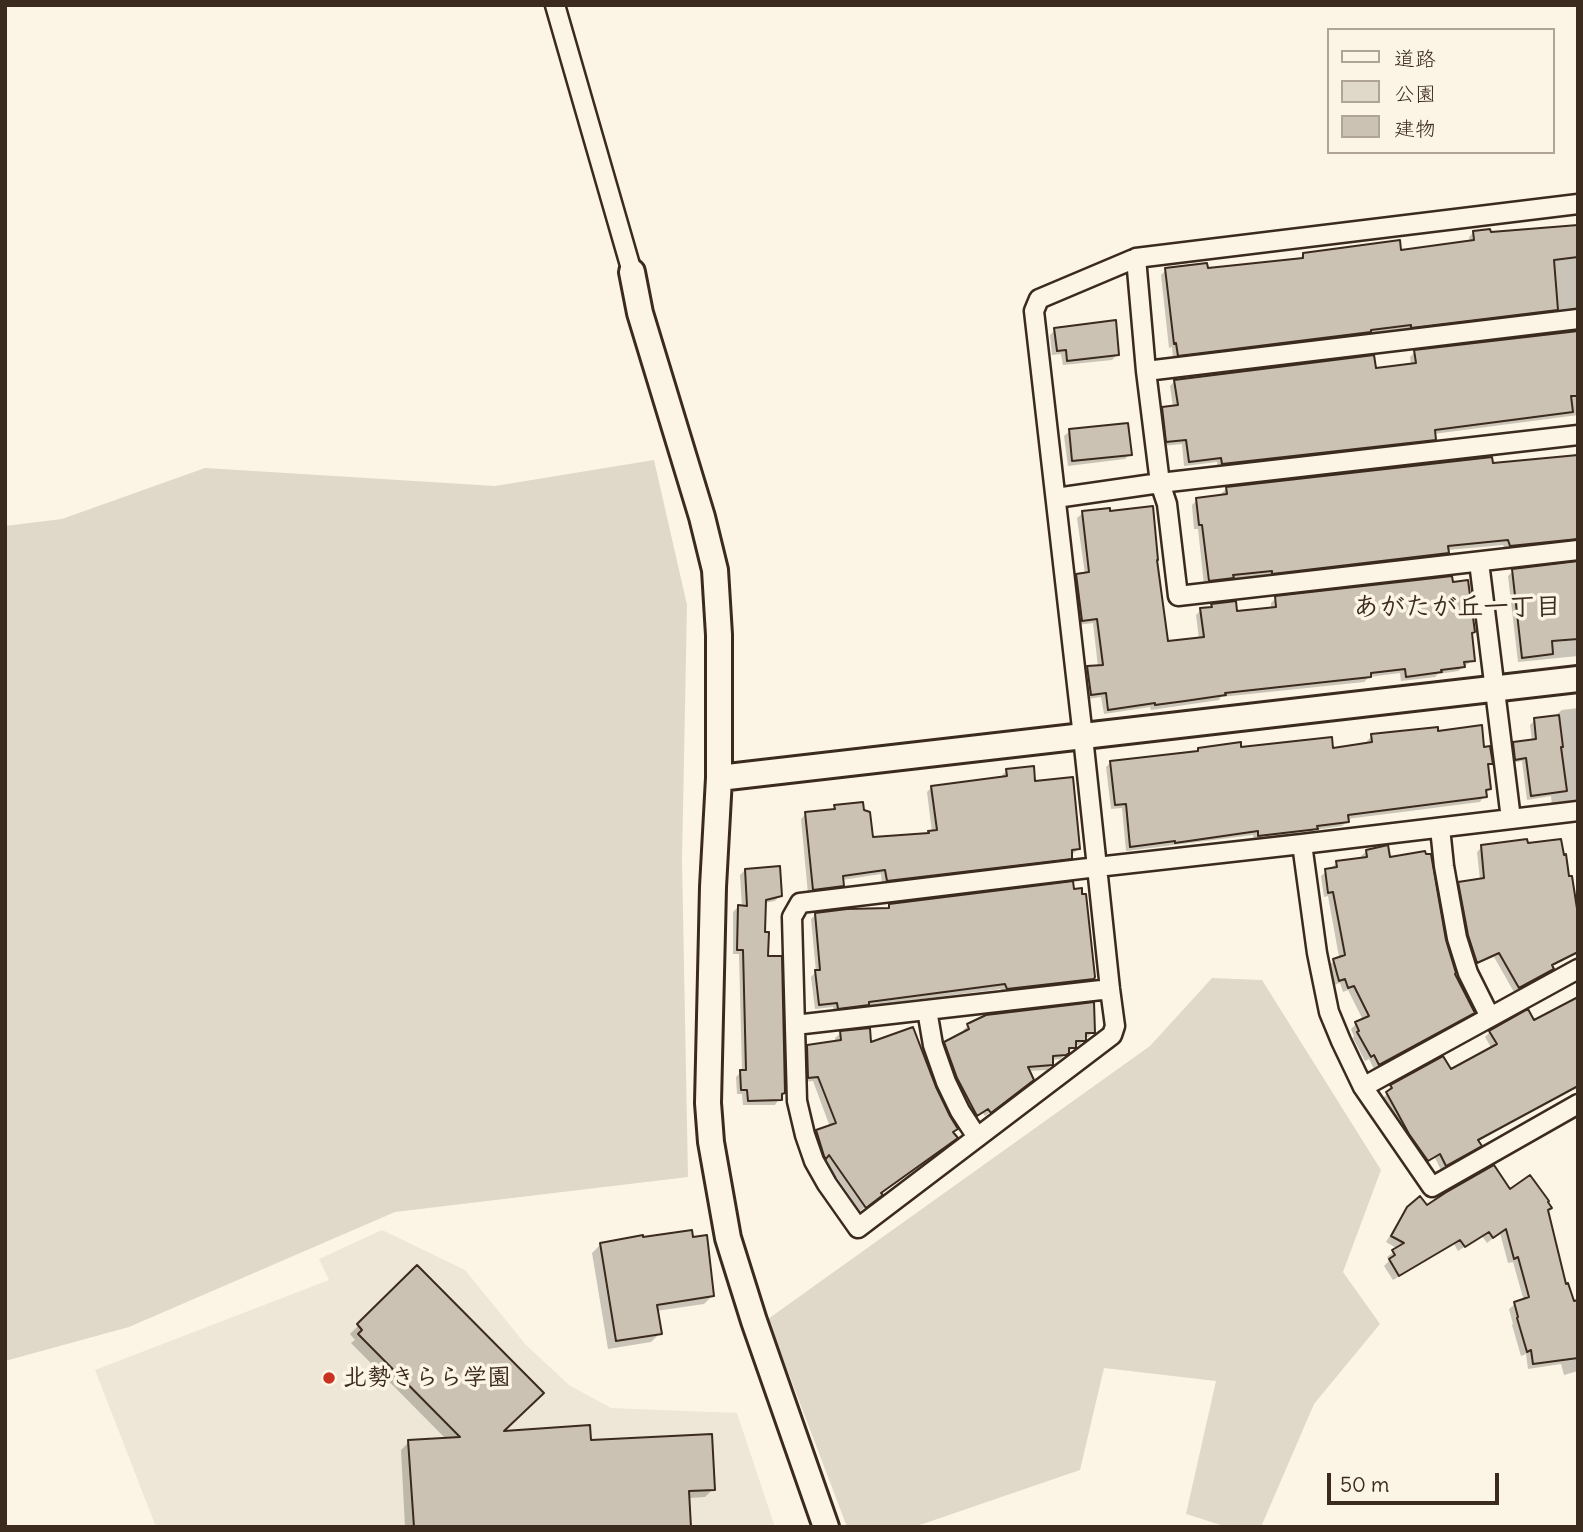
<!DOCTYPE html>
<html>
<head>
<meta charset="utf-8">
<style>
	body { margin:0 }
	#map { position:relative; width:1583px; height:1532px; overflow:hidden; background:#fcf5e5; font-family:Delius,"Klee One",sans-serif }
	canvas { display:block }
	.frame { position:absolute; inset:0; border:7px solid #3b2a1e; pointer-events:none }
	.legend { position:absolute; left:1327px; top:28px; width:228px; height:126px; box-sizing:border-box; background:#fcf5e5; border:2px solid #afa495; margin:0; padding:9px 12px; list-style:none; font-size:21px; color:#3b2a1e }
	.legend li { display:flex; align-items:center; gap:14px; height:35px }
	.legend b { width:35px; border:2px solid #afa495 }
	.scale { position:absolute; left:1327px; top:1473px; width:172px; height:32px; box-sizing:border-box; border:4px solid #3b2a1e; border-top:0; padding-left:9px; font-size:21px; line-height:24px; white-space:nowrap; color:#3b2a1e; -webkit-text-stroke:5px #fcf5e5; paint-order:stroke }
</style>
</head>
<body>
<div id="map">
<canvas width="1583" height="1532"></canvas>
<div class="frame"></div>
<ul class="legend">
<li><b style="height:9px;background:#fcf5e5"></b>道路</li>
<li><b style="height:19px;background:#e0d8c8"></b>公園</li>
<li><b style="height:19px;background:#ccc2b3"></b>建物</li>
</ul>
<div class="scale">50 m</div>
</div>
<script>
const ctx = document.querySelector('canvas').getContext('2d');
ctx.lineJoin = 'round';
function fillPath(path, color) { ctx.fillStyle = color; ctx.fill(path, 'evenodd'); }
const toPath = rows => new Path2D(rows.map(r => 'M' + r).join(''));
function strokePath(path, color, width, dash) { ctx.strokeStyle = color; ctx.lineWidth = width; ctx.lineCap = dash ? 'butt' : 'round'; ctx.setLineDash(dash || []); ctx.stroke(path); }
function label(font, color, halo, rows, align = 'center') {
  ctx.font = font + ' Delius,"Klee One",sans-serif'; ctx.lineWidth = 7; ctx.setLineDash([]); ctx.textBaseline = 'middle'; ctx.strokeStyle = halo; ctx.fillStyle = color; for (const [text, x, y, turn = 0] of rows) {
    ctx.save(); ctx.translate(x, y); ctx.rotate((+turn || 0) * Math.PI / 180); ctx.textAlign = isNaN(turn) ? turn : align; if (halo) ctx.strokeText(text, 0, 0); ctx.fillText(text, 0, 0); ctx.restore();
  }
}
fillPath(toPath([
	[382,1230,465,1270,526,1345,569,1385,611,1408,737,1413,775,1527,156,1527,95,1370,329,1280,319,1259]
]), '#eee6d6');
fillPath(toPath([
	[654,460,687,605,682,860,688,1177,395,1212,129,1327,5,1361,5,526,62,519,205,468,495,486],
	[1212,978,1262,980,1381,1170,1343,1272,1380,1324,1314,1404,1261,1527,1227,1527,1186,1514,1216,1381,1104,1368,1080,1470,914,1527,847,1527,768,1319,1150,1046]
]), '#e0d8c8');
fillPath(toPath([
	[1578,227,1578,314,1407,332,1406,329,1367,334,1364,337,1173,360,1172,347,1169,348,1161,275,1166,270,1206,270,1298,260,1304,254,1399,252,1470,242,1469,237,1474,232,1489,234],
	[1055,330,1117,355,1112,360,1063,365,1061,354,1052,355,1050,335],
	[1578,332,1578,415,1433,434,1434,439,1429,444,1218,469,1217,462,1184,466,1182,444,1162,446,1158,413,1163,408,1173,407,1170,386,1175,381,1374,370,1411,365,1410,357,1415,352],
	[1070,431,1130,454,1125,459,1068,466,1064,436],
	[1578,452,1578,544,1505,551,1503,545,1447,550,1447,553,1442,558,1268,578,1267,575,1230,579,1227,583,1204,585,1198,529,1194,529,1192,505,1197,500,1222,496,1221,494,1226,489,1576,457,1575,454],
	[1083,513,1156,559,1167,643,1199,639,1196,615,1201,610,1209,609,1212,605,1236,613,1271,609,1271,603,1276,598,1470,634,1473,660,1458,671,1438,674,1435,677,1401,681,1400,673,1369,677,1364,682,1221,697,1219,700,1151,710,1150,707,1104,714,1101,697,1087,699,1083,673,1088,668,1098,667,1093,623,1077,625,1072,580,1077,575,1085,574,1077,518],
	[1578,563,1578,656,1518,662,1508,576,1513,571],
	[1578,708,1578,800,1575,803,1552,806,1551,796,1527,800,1522,761,1511,763,1509,749,1514,744,1532,741,1530,725,1535,720,1558,717,1557,714,1562,710],
	[1437,733,1483,749,1491,763,1487,767,1490,788,1480,802,1347,819,1347,821,1342,826,1314,830,1311,833,1254,840,1253,835,1126,851,1122,808,1111,809,1106,767,1111,762,1196,753,1198,750,1332,750,1367,745,1367,741,1372,736],
	[1007,771,1034,783,1079,848,1074,853,1070,854,1070,858,1065,863,882,885,881,874,842,880,842,886,838,890,808,894,801,819,806,814,831,811,835,807,871,839,926,835,932,832,927,792,932,787,1002,778,1002,775],
	[1482,847,1578,926,1578,953,1551,967,1552,969,1547,974,1514,992,1494,957,1472,966,1454,889,1459,884,1480,880,1477,852],
	[1367,851,1389,859,1444,940,1454,973,1473,1012,1468,1017,1374,1069,1369,1059,1365,1061,1353,1038,1354,1036,1351,1029,1356,1024,1363,1020,1348,990,1343,992,1340,983,1334,985,1328,966,1339,957,1328,896,1324,897,1321,876,1337,863,1362,860,1361,856],
	[745,870,780,895,775,901,764,903,763,934,784,1092,775,1105,743,1105,742,1094,737,1094,736,1077,742,1071,739,954,733,954,733,912,738,907,742,907,740,875],
	[1072,891,1092,978,1087,984,1002,993,1001,989,866,1006,862,1009,833,1013,833,1007,815,1009,811,977,816,972,811,919,816,914,885,910,890,905],
	[1534,1023,1578,1085,1477,1142,1479,1145,1475,1150,1441,1170,1435,1158,1422,1165,1404,1139,1383,1098,1388,1093,1387,1091,1391,1086,1451,1072,1492,1049,1485,1037,1490,1032],
	[968,1026,1093,1032,1088,1037,1084,1037,1084,1040,1079,1045,1074,1045,1074,1047,1060,1059,1051,1060,1051,1065,1047,1070,1028,1071,1027,1084,985,1116,982,1112,972,1120,940,1048,945,1043,965,1034,963,1030],
	[841,1033,879,1194,875,1200,860,1211,824,1159,820,1163,811,1137,817,1132,830,1127,813,1081,803,1082,802,1052,808,1046,836,1043,835,1038],
	[1510,1191,1546,1211,1565,1286,1573,1303,1578,1301,1578,1371,1564,1375,1561,1364,1528,1369,1526,1354,1521,1356,1512,1325,1513,1324,1509,1309,1515,1304,1524,1301,1513,1262,1508,1263,1500,1233,1487,1243,1482,1236,1458,1251,1454,1244,1393,1280,1384,1266,1389,1261,1387,1257,1398,1249,1386,1242,1402,1215,1419,1199,1427,1207],
	[601,1244,713,1295,704,1304,656,1311,660,1333,651,1342,608,1349,592,1253],
	[417,1267,500,1433,590,1442,713,1489,705,1497,688,1498,689,1527,405,1527,401,1450,409,1442,446,1439,351,1343,355,1340,350,1334]
]), '#0003');
const building = toPath([
	[1578,225,1578,257,1554,260,1558,310,1411,328,1411,325,1371,330,1371,332,1178,356,1176,343,1174,344,1165,268,1207,263,1208,268,1303,258,1303,253,1400,240,1401,250,1474,240,1473,231,1490,229,1491,232,1578,225],
	[1116,320,1119,355,1067,361,1066,350,1057,351,1054,328,1116,320],
	[1578,331,1578,396,1571,396,1573,412,1435,430,1436,440,1222,464,1221,458,1189,462,1186,440,1166,442,1162,407,1178,405,1174,380,1374,355,1376,368,1416,363,1414,350,1578,331],
	[1128,423,1132,455,1072,461,1069,429,1128,423],
	[1578,455,1578,539,1510,546,1508,540,1448,546,1449,553,1272,574,1272,571,1233,575,1234,578,1209,581,1202,525,1199,525,1196,498,1227,494,1226,487,1492,457,1493,463,1578,455],
	[1153,506,1158,560,1157,560,1168,641,1204,637,1200,608,1212,607,1211,604,1236,601,1237,611,1276,607,1275,596,1452,576,1453,582,1468,580,1475,632,1472,633,1475,661,1464,662,1465,667,1441,670,1442,672,1406,677,1405,669,1371,673,1371,677,1225,693,1226,695,1185,701,1155,705,1155,703,1108,710,1106,693,1091,695,1087,666,1103,665,1097,619,1082,621,1076,574,1089,572,1082,511,1110,508,1110,511,1153,506],
	[1578,561,1578,639,1552,641,1553,654,1522,658,1512,569,1578,561],
	[1559,715,1563,747,1561,747,1567,791,1531,796,1526,758,1515,760,1513,742,1536,739,1534,718,1559,715],
	[1482,725,1484,747,1490,746,1493,764,1488,764,1491,789,1486,790,1487,797,1348,815,1349,822,1317,826,1318,829,1258,836,1258,831,1175,843,1175,841,1130,847,1126,804,1115,805,1110,761,1198,751,1198,748,1241,742,1241,747,1332,737,1333,748,1372,742,1371,734,1438,727,1438,731,1482,725],
	[1034,766,1035,781,1073,777,1080,849,1072,850,1072,859,887,881,885,870,843,876,844,886,813,890,805,812,835,809,834,805,863,802,864,810,870,812,873,837,929,833,928,831,937,830,931,786,1007,776,1006,769,1034,766],
	[1527,839,1528,843,1561,839,1564,855,1566,854,1569,876,1572,876,1578,915,1578,952,1552,965,1554,969,1519,988,1499,953,1477,963,1468,935,1458,882,1484,878,1481,845,1527,839],
	[1388,845,1390,857,1425,851,1426,854,1431,854,1446,940,1456,973,1455,974,1475,1013,1379,1065,1374,1055,1371,1057,1357,1032,1359,1031,1355,1022,1369,1016,1354,986,1348,988,1345,979,1339,981,1333,959,1345,955,1333,892,1328,893,1325,869,1337,867,1336,861,1367,857,1366,850,1388,845],
	[780,866,782,896,766,900,765,932,769,932,768,956,782,956,785,1093,782,1094,782,1100,748,1101,747,1090,741,1090,740,1070,746,1070,743,950,737,950,738,905,747,906,745,869,780,866],
	[1073,881,1074,889,1082,888,1082,894,1086,894,1095,977,1094,979,1007,989,1005,984,869,1002,869,1005,838,1009,837,1003,819,1005,815,970,820,970,815,913,847,909,889,908,889,904,1073,881],
	[1578,997,1578,1086,1478,1140,1482,1146,1446,1166,1440,1154,1428,1161,1409,1134,1386,1092,1392,1088,1390,1085,1443,1056,1451,1069,1497,1044,1489,1031,1528,1009,1534,1020,1578,997],
	[1094,1002,1095,1033,1086,1033,1086,1041,1076,1041,1076,1048,1069,1048,1069,1053,1066,1055,1053,1056,1053,1065,1028,1067,1034,1080,991,1113,988,1109,977,1116,957,1078,944,1042,969,1029,967,1024,986,1015,1094,1002],
	[913,1027,936,1087,950,1116,958,1129,953,1132,958,1138,881,1193,883,1195,866,1208,829,1155,826,1159,824,1156,816,1130,836,1123,818,1077,808,1078,807,1045,841,1040,840,1031,870,1028,871,1042,913,1027],
	[1494,1165,1510,1189,1530,1175,1549,1201,1548,1202,1552,1208,1548,1210,1566,1284,1568,1283,1574,1301,1578,1300,1578,1358,1533,1364,1531,1350,1527,1352,1517,1318,1518,1317,1514,1302,1529,1297,1518,1257,1514,1259,1506,1229,1493,1238,1489,1232,1465,1247,1460,1240,1399,1276,1389,1259,1395,1255,1392,1250,1404,1243,1391,1236,1407,1207,1420,1196,1427,1205,1445,1193,1494,1165],
	[692,1230,693,1237,707,1235,714,1296,657,1305,662,1334,616,1341,600,1243,643,1235,643,1237,692,1230],
	[417,1265,544,1393,504,1431,590,1425,591,1440,712,1434,715,1490,689,1491,691,1527,414,1527,408,1440,460,1437,358,1334,362,1330,357,1324,417,1265]
]);
fillPath(building, '#ccc2b3');
strokePath(building, '#3b2a1e', 2);
const street = toPath([
	[555,5,632,272],
	[1578,204,1136,258,1039,299,1034,311,1083,737,1097,867,1110,989,1115,1026,1112,1035,858,1228,827,1184,814,1161,805,1135,797,1101,792,917,800,903,1097,867,1302,844,1578,811],
	[1136,258,1146,371,1160,483,1167,504,1178,596,1578,550],
	[1146,371,1578,319],
	[1056,498,1160,483,1578,435],
	[1479,562,1511,819],
	[1440,828,1444,866,1457,938,1468,973,1490,1017],
	[1302,844,1317,953,1329,1012,1341,1041,1363,1087,1432,1187,1578,1104],
	[927,1010,933,1045,946,1082,960,1111,977,1137],
	[795,1025,1110,989],
	[1363,1087,1578,969]
]);
const secondary = toPath([
	[632,272,640,313,702,517,715,570,719,635,719,778,713,887,708,1103,711,1142,728,1238,754,1321,826,1527],
	[719,778,1578,679]
]);
strokePath(street, '#3b2a1e', 23);
strokePath(secondary, '#3b2a1e', 30);
strokePath(street, '#fcf5e5', 18);
strokePath(secondary, '#fcf5e5', 24);
for (const [x, y, r, color] of [
	[329,1378,7,"#c8321e"]
]) { const dot = new Path2D(); dot.arc(x, y, r, 0, 2 * Math.PI); ctx.fillStyle = color; ctx.fill(dot); strokePath(dot, '#fcf5e5', 2.5); }
label('bold 24px', '#3b2a1e', '#fcf5e5', [
	["北勢きらら学園",343,1378]
], 'left');
label('bold 26px', '#3b2a1e', '#fcf5e5', [
	["あがたが丘一丁目",1457,608]
]);
</script>
</body>
</html>
